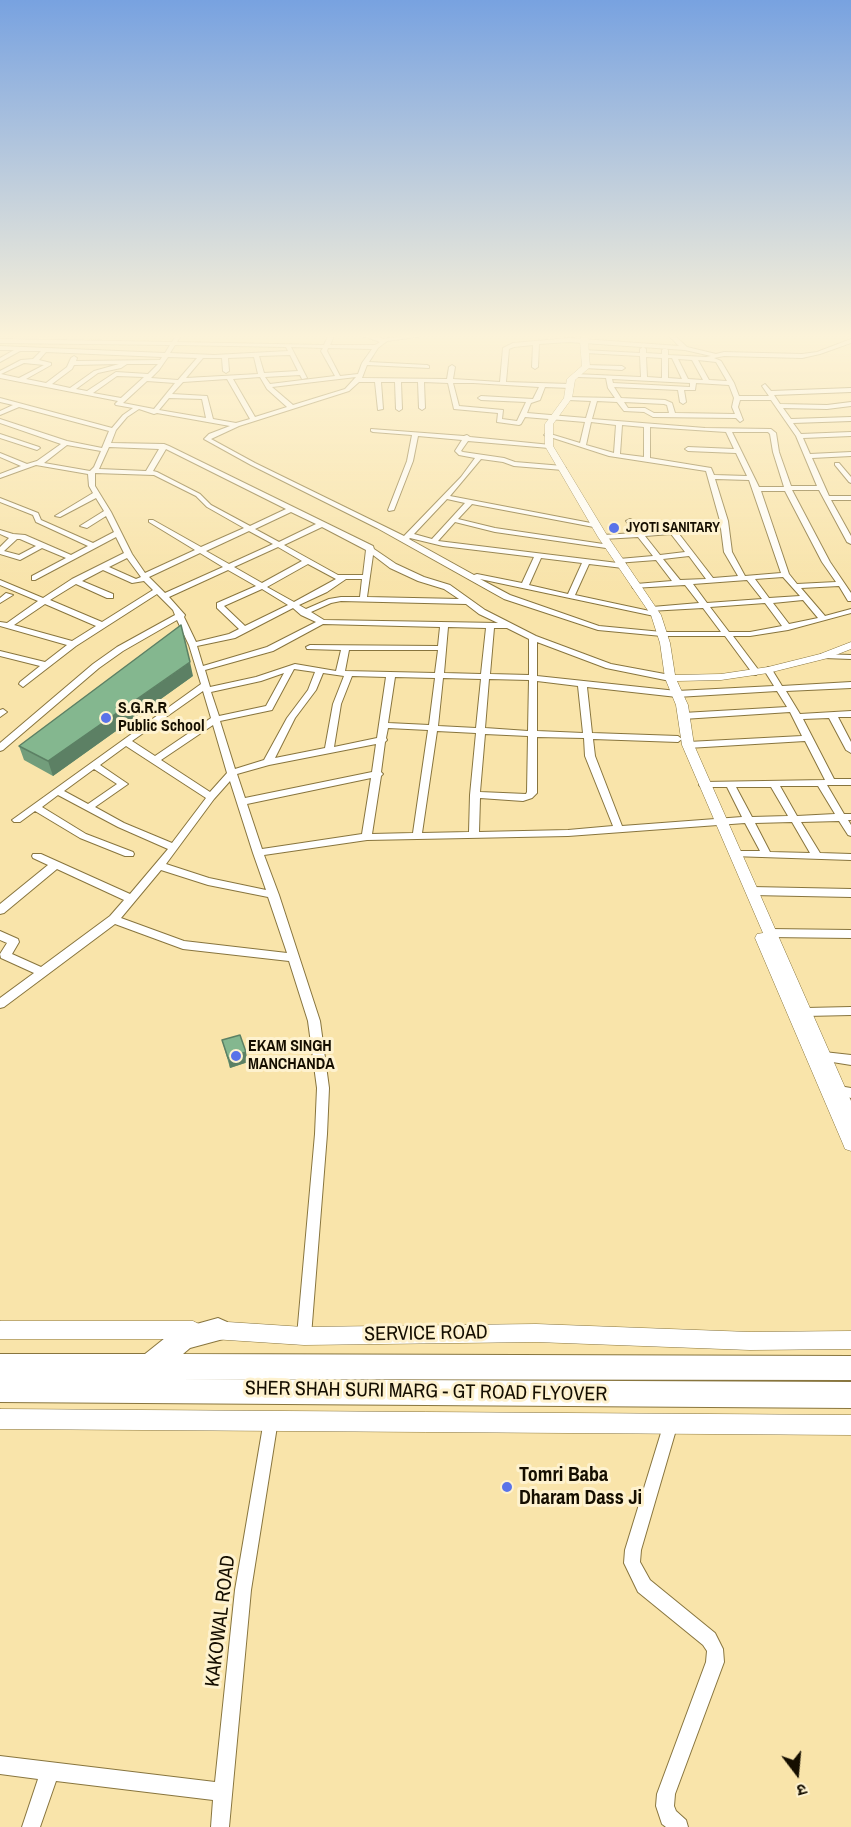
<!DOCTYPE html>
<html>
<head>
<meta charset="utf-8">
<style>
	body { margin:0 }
	#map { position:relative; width:851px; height:1827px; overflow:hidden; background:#f9e4aa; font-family:"Archivo Narrow","Noto Sans Devanagari",sans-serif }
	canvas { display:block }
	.north { position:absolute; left:767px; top:1743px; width:60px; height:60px; -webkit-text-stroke:4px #fef2cf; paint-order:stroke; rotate:164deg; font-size:16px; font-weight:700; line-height:24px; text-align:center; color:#150e00 }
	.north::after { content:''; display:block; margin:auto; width:21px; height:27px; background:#150e00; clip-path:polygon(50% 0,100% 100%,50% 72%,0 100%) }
</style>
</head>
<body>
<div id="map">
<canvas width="851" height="1827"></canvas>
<div class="north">उ</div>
</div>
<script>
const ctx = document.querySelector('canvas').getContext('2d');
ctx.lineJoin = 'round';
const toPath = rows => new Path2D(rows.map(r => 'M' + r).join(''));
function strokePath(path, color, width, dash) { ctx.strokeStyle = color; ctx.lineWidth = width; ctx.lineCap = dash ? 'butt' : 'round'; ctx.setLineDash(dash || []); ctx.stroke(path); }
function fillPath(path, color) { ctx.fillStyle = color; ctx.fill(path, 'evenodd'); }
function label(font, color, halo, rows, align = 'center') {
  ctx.font = font + ' "Archivo Narrow",sans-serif'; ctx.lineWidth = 6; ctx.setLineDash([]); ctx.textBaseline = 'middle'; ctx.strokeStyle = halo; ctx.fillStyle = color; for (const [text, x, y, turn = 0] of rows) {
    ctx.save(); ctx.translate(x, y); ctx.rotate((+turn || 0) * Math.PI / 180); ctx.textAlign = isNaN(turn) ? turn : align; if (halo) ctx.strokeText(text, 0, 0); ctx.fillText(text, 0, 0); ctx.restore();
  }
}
const minor = toPath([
	[177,334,182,334,177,342,324,345,329,334,335,334,330,345,375,345,380,342,366,337,342,334,370,334,383,339,419,334,437,334,387,341,378,348,369,362,427,365,429,366,429,368,367,365,362,378,447,379,449,367,452,365,455,367,453,379,500,382,503,348,513,343,569,338,679,346,667,334,673,334,687,347,716,354,724,352,802,354,817,352,851,339,851,343,820,354,802,358,724,356,714,358,721,361,734,383,739,396,769,396,762,386,765,384,771,391,851,388,851,392,774,395,780,404,827,405,851,402,851,406,827,409,783,408,791,419,851,417,851,421,793,423,801,434,851,432,851,436,803,438,810,454,851,452,851,456,812,458,829,496,851,496,851,500,831,500,851,536,851,544,847,542,819,490,792,490,830,562,851,593,851,601,848,601,839,586,801,588,825,616,851,609,851,613,788,630,750,636,733,636,760,672,756,675,753,674,725,636,662,636,598,630,504,599,377,528,251,465,204,439,209,434,230,426,157,413,154,414,139,409,127,417,116,430,111,443,164,444,169,446,373,546,374,549,396,564,424,577,450,585,485,610,536,636,611,664,670,675,674,678,670,681,606,668,537,642,537,676,677,691,774,686,764,670,768,667,771,668,782,686,851,682,851,688,786,691,800,714,851,711,851,717,838,717,851,742,851,753,846,750,829,718,803,719,834,779,851,779,851,785,827,785,844,814,851,814,851,820,848,820,851,825,851,836,848,835,839,821,801,822,820,853,851,854,851,860,732,856,731,854,736,851,760,851,745,823,568,836,367,840,264,855,279,895,320,1021,329,1088,327,1134,311,1336,309,1341,304,1343,299,1341,297,1336,315,1134,317,1088,308,1021,289,961,183,949,115,924,4,1007,0,1008,0,998,34,973,1,958,0,954,7,943,0,940,0,931,18,939,19,942,12,954,41,967,110,916,124,900,57,869,4,913,0,914,0,904,48,865,33,858,32,856,33,854,41,854,130,894,168,849,118,827,58,795,42,807,86,834,133,852,134,854,133,856,125,856,80,838,35,811,20,822,14,822,12,820,201,684,189,645,177,620,123,651,99,668,3,750,0,751,0,743,93,664,117,647,175,615,173,610,157,594,76,646,23,687,19,684,20,682,40,666,0,656,0,651,45,662,67,645,0,626,0,622,7,623,38,601,0,585,0,580,43,598,72,579,124,553,116,537,35,580,32,580,32,576,66,558,42,548,20,560,0,554,0,547,9,538,0,534,0,530,13,534,25,535,71,555,88,546,36,522,33,515,0,502,0,498,38,513,41,520,93,543,114,532,106,516,87,528,80,526,104,511,96,498,60,517,55,516,93,493,89,486,88,474,36,465,0,478,0,474,21,466,0,457,0,453,27,464,37,461,61,444,0,423,0,419,67,441,102,448,109,431,19,407,0,415,0,411,13,405,0,402,0,398,112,428,123,415,133,408,116,405,115,404,118,401,0,378,0,371,21,360,33,359,41,351,20,351,0,362,0,358,14,350,0,350,0,346,165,353,170,345,0,343,0,339,172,342,177,334],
	[569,342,685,350,711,356,706,357,668,355,668,350,665,348,662,350,662,354,646,353,646,349,643,347,640,349,640,353,583,350,583,352,585,353,640,356,641,377,575,374,575,376,577,377,606,378,608,388,615,398,566,397,565,398,568,400,591,401,586,418,527,413,531,403,540,400,545,387,570,388,573,386,570,384,506,382,509,349,514,347,533,345,532,367,535,369,538,367,539,344,569,342],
	[175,345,286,347,288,351,214,355,170,353,175,345],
	[291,347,323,348,321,351,335,376,270,384,265,377,300,375,302,379,307,378,291,347],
	[328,348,372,349,362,363,358,374,340,376,327,351,328,348],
	[46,352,162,357,160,360,76,361,77,358,74,356,71,358,67,367,46,383,26,379,51,365,51,363,39,360,46,352],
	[290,355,298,371,264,373,259,356,290,355],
	[168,357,197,358,178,380,151,378,159,370,168,357],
	[254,357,258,374,186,378,203,358,222,358,223,371,226,373,229,371,228,358,254,357],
	[646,357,662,358,662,378,647,377,646,357],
	[668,358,672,358,682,379,668,378,668,358],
	[678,359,692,360,703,380,688,379,678,359],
	[698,360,716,362,727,381,709,380,698,360],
	[24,363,44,365,19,378,1,374,24,363],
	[119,364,94,371,70,388,52,384,72,369,74,365,119,364],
	[127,364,158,364,148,374,116,372,87,391,76,389,98,373,121,368,127,364],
	[117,376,144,377,121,398,93,393,117,376],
	[260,377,267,389,287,407,255,417,233,379,260,377],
	[356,377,345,389,293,405,272,387,356,377],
	[227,379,250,419,236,423,213,419,207,396,172,394,183,382,227,379],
	[612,379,690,383,690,387,613,383,612,379],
	[147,381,175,383,154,409,123,403,147,381],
	[359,382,375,382,378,410,383,409,381,382,395,382,396,409,399,411,402,409,401,382,418,382,419,408,422,410,425,408,424,382,448,383,454,409,498,413,497,422,519,425,521,424,525,417,585,422,580,443,547,433,544,435,609,456,706,471,720,521,724,552,738,576,713,578,676,530,642,532,632,520,630,519,626,521,635,533,603,535,599,537,603,539,638,537,653,556,619,559,615,561,616,563,656,560,672,581,636,584,632,586,633,588,685,585,699,603,652,607,649,607,649,611,703,608,721,632,662,632,599,626,510,595,480,579,659,617,659,613,575,595,589,564,623,568,626,568,626,564,438,541,455,522,495,532,613,549,614,547,610,545,495,528,458,519,472,504,599,528,599,524,596,524,450,496,481,459,503,462,514,466,563,470,566,468,563,466,515,462,504,458,463,452,461,451,468,441,549,448,551,447,551,445,470,437,467,435,464,436,371,429,371,431,373,432,412,435,407,461,388,510,389,511,394,510,413,461,418,436,462,440,455,451,459,455,475,458,461,477,404,536,255,463,211,439,239,426,349,391,359,382],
	[453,383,473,383,539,387,533,399,481,396,478,398,481,400,526,402,517,421,502,419,503,410,459,406,453,383],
	[696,383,729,385,734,398,732,407,735,414,675,413,672,403,665,400,621,398,614,387,678,390,680,402,683,404,686,402,684,390,695,390,696,383],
	[169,398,202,399,206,418,159,410,169,398],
	[740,400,771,400,796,436,817,486,791,486,779,452,776,433,771,429,705,428,592,419,597,401,617,402,624,411,644,412,653,417,736,418,740,422,743,420,738,407,740,400],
	[624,402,664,404,667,405,669,413,654,413,645,408,628,408,624,402],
	[591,422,616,425,614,453,586,445,591,422],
	[622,425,644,427,644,457,620,454,622,425],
	[650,427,726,432,734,449,688,447,685,449,688,451,736,453,747,476,714,475,711,468,650,458,650,427],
	[732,432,768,432,770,434,773,452,784,487,759,487,732,432],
	[67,445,101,451,94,467,90,471,44,463,67,445],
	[109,447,159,449,146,471,99,469,109,447],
	[166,449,286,509,250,526,211,505,200,494,157,472,153,471,166,449],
	[95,473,154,475,196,496,207,507,244,528,201,547,153,520,149,520,149,522,195,550,145,573,132,554,111,512,95,486,95,473],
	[715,479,749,480,781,573,745,576,732,552,728,521,715,479],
	[761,491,785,491,822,562,836,582,797,584,789,574,761,491],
	[447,499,465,503,432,539,414,534,447,499],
	[291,512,316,524,279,542,255,529,291,512],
	[322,527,366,550,363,575,338,575,284,545,322,527],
	[249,531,273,544,229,564,206,551,249,531],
	[671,534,685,552,660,555,645,536,671,534],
	[410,538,443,546,534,557,522,583,477,574,474,575,409,539,410,538],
	[17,539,20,539,36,546,19,555,4,551,17,539],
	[278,547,302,561,262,583,234,567,278,547],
	[200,553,223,567,165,593,149,577,200,553],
	[373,555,390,568,418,581,444,589,459,599,367,597,373,555],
	[689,556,706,579,680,580,663,559,689,556],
	[127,558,141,577,136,579,109,567,127,558],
	[541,558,582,563,568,594,529,585,541,558],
	[308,564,336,579,294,602,267,587,308,564],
	[103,570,132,583,144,581,153,590,102,622,50,600,76,584,107,598,113,598,113,594,82,581,103,570],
	[228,570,256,586,217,603,217,608,239,629,229,634,196,642,184,617,185,615,169,597,228,570],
	[783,577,800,596,769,598,755,579,783,577],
	[362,579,360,597,341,597,329,599,306,609,299,605,327,592,346,579,362,579],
	[747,580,762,599,707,603,693,584,747,580],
	[262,589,288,605,245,626,224,606,262,589],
	[803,600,818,618,789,624,773,603,803,600],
	[341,601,466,604,479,614,498,623,324,620,311,612,331,603,341,601],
	[765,603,782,626,750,632,729,632,710,607,765,603],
	[45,604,96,626,72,641,14,625,45,604],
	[293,608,301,615,316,622,267,647,203,666,197,646,235,638,293,608],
	[323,624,440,627,438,646,310,645,306,647,307,649,341,650,336,671,295,664,256,677,210,687,205,670,273,651,323,624],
	[448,627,486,628,481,674,444,673,448,627],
	[494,628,507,628,529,639,529,675,490,674,494,628],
	[349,650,438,650,435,673,345,671,349,650],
	[294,669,315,672,308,690,287,718,264,760,235,769,220,721,272,710,294,669],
	[284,673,266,706,219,716,211,692,261,681,284,673],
	[323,673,344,676,333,704,325,748,275,758,295,718,316,690,323,673],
	[352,676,386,677,377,738,334,747,341,704,352,676],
	[395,677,435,678,429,725,388,723,395,677],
	[443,678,481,679,476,728,438,726,443,678],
	[489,679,529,680,528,731,485,728,489,679],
	[537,681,578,686,583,733,537,731,537,681],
	[587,687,677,697,777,691,787,707,683,713,679,716,683,719,790,712,802,736,688,742,683,745,688,748,805,741,825,780,704,782,699,785,701,787,727,787,742,817,622,826,595,756,593,739,678,742,682,739,678,736,592,733,587,687],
	[203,691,211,718,155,756,132,741,203,691],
	[213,725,227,773,210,792,161,760,213,725],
	[388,728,428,730,413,833,372,834,381,776,383,774,381,772,385,742,387,740,386,738,388,728],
	[437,731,476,733,470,795,469,832,422,833,437,731],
	[485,734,528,736,527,792,526,794,480,792,485,734],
	[537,737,584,738,585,756,613,826,568,830,479,832,480,798,523,801,532,798,537,793,537,737],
	[376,744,372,772,245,798,237,774,269,765,376,744],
	[126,746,206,798,172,843,124,823,95,807,128,784,100,765,126,746],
	[94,769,117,784,88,804,64,791,94,769],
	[371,778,362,834,262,849,247,804,371,778],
	[230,781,253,853,266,890,209,878,166,864,214,799,230,781],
	[780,786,818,786,835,814,797,816,780,786],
	[736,787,771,787,788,816,752,817,736,787],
	[792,822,810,853,770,852,755,823,792,822],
	[161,870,208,885,268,897,287,953,184,941,121,918,161,870],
	[586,365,622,366,625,368,622,370,584,368,584,366,586,365],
	[0,434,39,447,40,448,37,450,0,438,0,434],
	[835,463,839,463,851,477,851,483,849,482,835,465,835,463],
	[6,593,13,595,0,603,0,598,6,593],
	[821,654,851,655,851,659,824,658,821,658,821,654],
	[3,709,7,712,0,717,0,710,3,709],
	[752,887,851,889,851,897,752,895,747,891,752,887],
	[769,929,851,930,851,938,769,937,764,933,769,929],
	[851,1007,851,1015,806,1016,802,1015,800,1012,802,1009,806,1008,851,1007],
	[824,1052,851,1055,851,1065,820,1060,818,1057,820,1054,824,1052],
	[839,1086,851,1088,851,1098,835,1094,833,1091,835,1088,839,1086],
	[271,1413,276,1415,278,1420,251,1590,229,1827,211,1827,213,1800,56,1781,40,1827,22,1827,38,1779,0,1774,0,1756,215,1782,235,1590,264,1420,266,1415,271,1413],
	[671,1416,676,1418,678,1423,641,1550,640,1562,650,1580,715,1633,723,1649,724,1662,675,1794,674,1806,676,1811,686,1820,688,1827,666,1827,662,1824,656,1806,657,1794,706,1662,707,1651,703,1645,638,1592,624,1563,625,1550,664,1423,666,1418,671,1416]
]);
const tertiary = toPath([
	[582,334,589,334,588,341,590,367,575,380,572,398,553,424,553,446,608,537,661,615,670,643,675,675,721,674,768,667,820,654,851,642,851,649,828,658,768,673,721,680,677,681,688,705,694,745,851,1101,851,1151,845,1149,843,1144,755,938,757,934,763,933,682,745,676,705,665,678,660,643,651,615,598,537,545,446,545,424,564,398,567,379,582,366,580,341,582,334],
	[0,1321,193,1321,199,1324,202,1330,199,1336,193,1339,0,1339,0,1321],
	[212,1321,304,1327,536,1324,750,1332,851,1331,851,1349,750,1350,536,1342,304,1345,212,1339,206,1336,203,1330,206,1324,212,1321],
	[0,1409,851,1415,851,1435,0,1429,0,1409]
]);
const trunk = toPath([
	[218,1318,227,1322,230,1330,227,1338,190,1348,183,1354,851,1356,851,1380,174,1379,851,1382,851,1408,0,1402,0,1354,145,1354,175,1330,218,1318]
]);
strokePath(minor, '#88753e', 2);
strokePath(tertiary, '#88753e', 1);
strokePath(trunk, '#88753e', 2);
fillPath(minor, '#fff');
fillPath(tertiary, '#fff');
fillPath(trunk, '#fff');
fillPath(toPath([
	[193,676,53,776,24,760,19,746],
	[222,1040,248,1062,230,1068]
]), '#729d7b');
fillPath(toPath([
	[190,662,193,676,53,776,48,761],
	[246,1052,248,1062,230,1068,228,1058]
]), '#5c8064');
const building = toPath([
	[181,625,190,662,48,761,19,746,181,625],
	[240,1035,246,1052,228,1058,222,1040,240,1035]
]);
fillPath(building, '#84b78f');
strokePath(building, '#5c8064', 1.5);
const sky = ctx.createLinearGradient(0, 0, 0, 590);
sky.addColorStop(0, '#78a2e0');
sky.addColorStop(0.57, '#fcf3d9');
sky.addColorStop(1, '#fcf3d900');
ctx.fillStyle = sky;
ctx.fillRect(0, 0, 851, 590);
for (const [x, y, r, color] of [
	[614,528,6,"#5973e9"],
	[106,718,6,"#5973e9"],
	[236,1056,6,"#5973e9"],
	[507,1487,6,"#5973e9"]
]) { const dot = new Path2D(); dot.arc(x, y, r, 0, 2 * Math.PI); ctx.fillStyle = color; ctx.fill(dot); strokePath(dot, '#fef2cf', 2); }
label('bold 14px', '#150e00', '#fef2cf', [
	["JYOTI SANITARY",626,528]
], 'left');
label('bold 16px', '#150e00', '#fef2cf', [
	["S.G.R.R",118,709],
	["Public School",118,727],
	["EKAM SINGH",248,1047],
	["MANCHANDA",248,1065]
], 'left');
label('20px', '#150e00', '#fef2cf', [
	["SERVICE ROAD",426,1334,-1],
	["SHER SHAH SURI MARG - GT ROAD FLYOVER",426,1392,1],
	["KAKOWAL ROAD",221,1621,-83]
]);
label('bold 20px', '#150e00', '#fef2cf', [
	["Tomri Baba",519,1476],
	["Dharam Dass Ji",519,1499]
], 'left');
</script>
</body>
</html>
